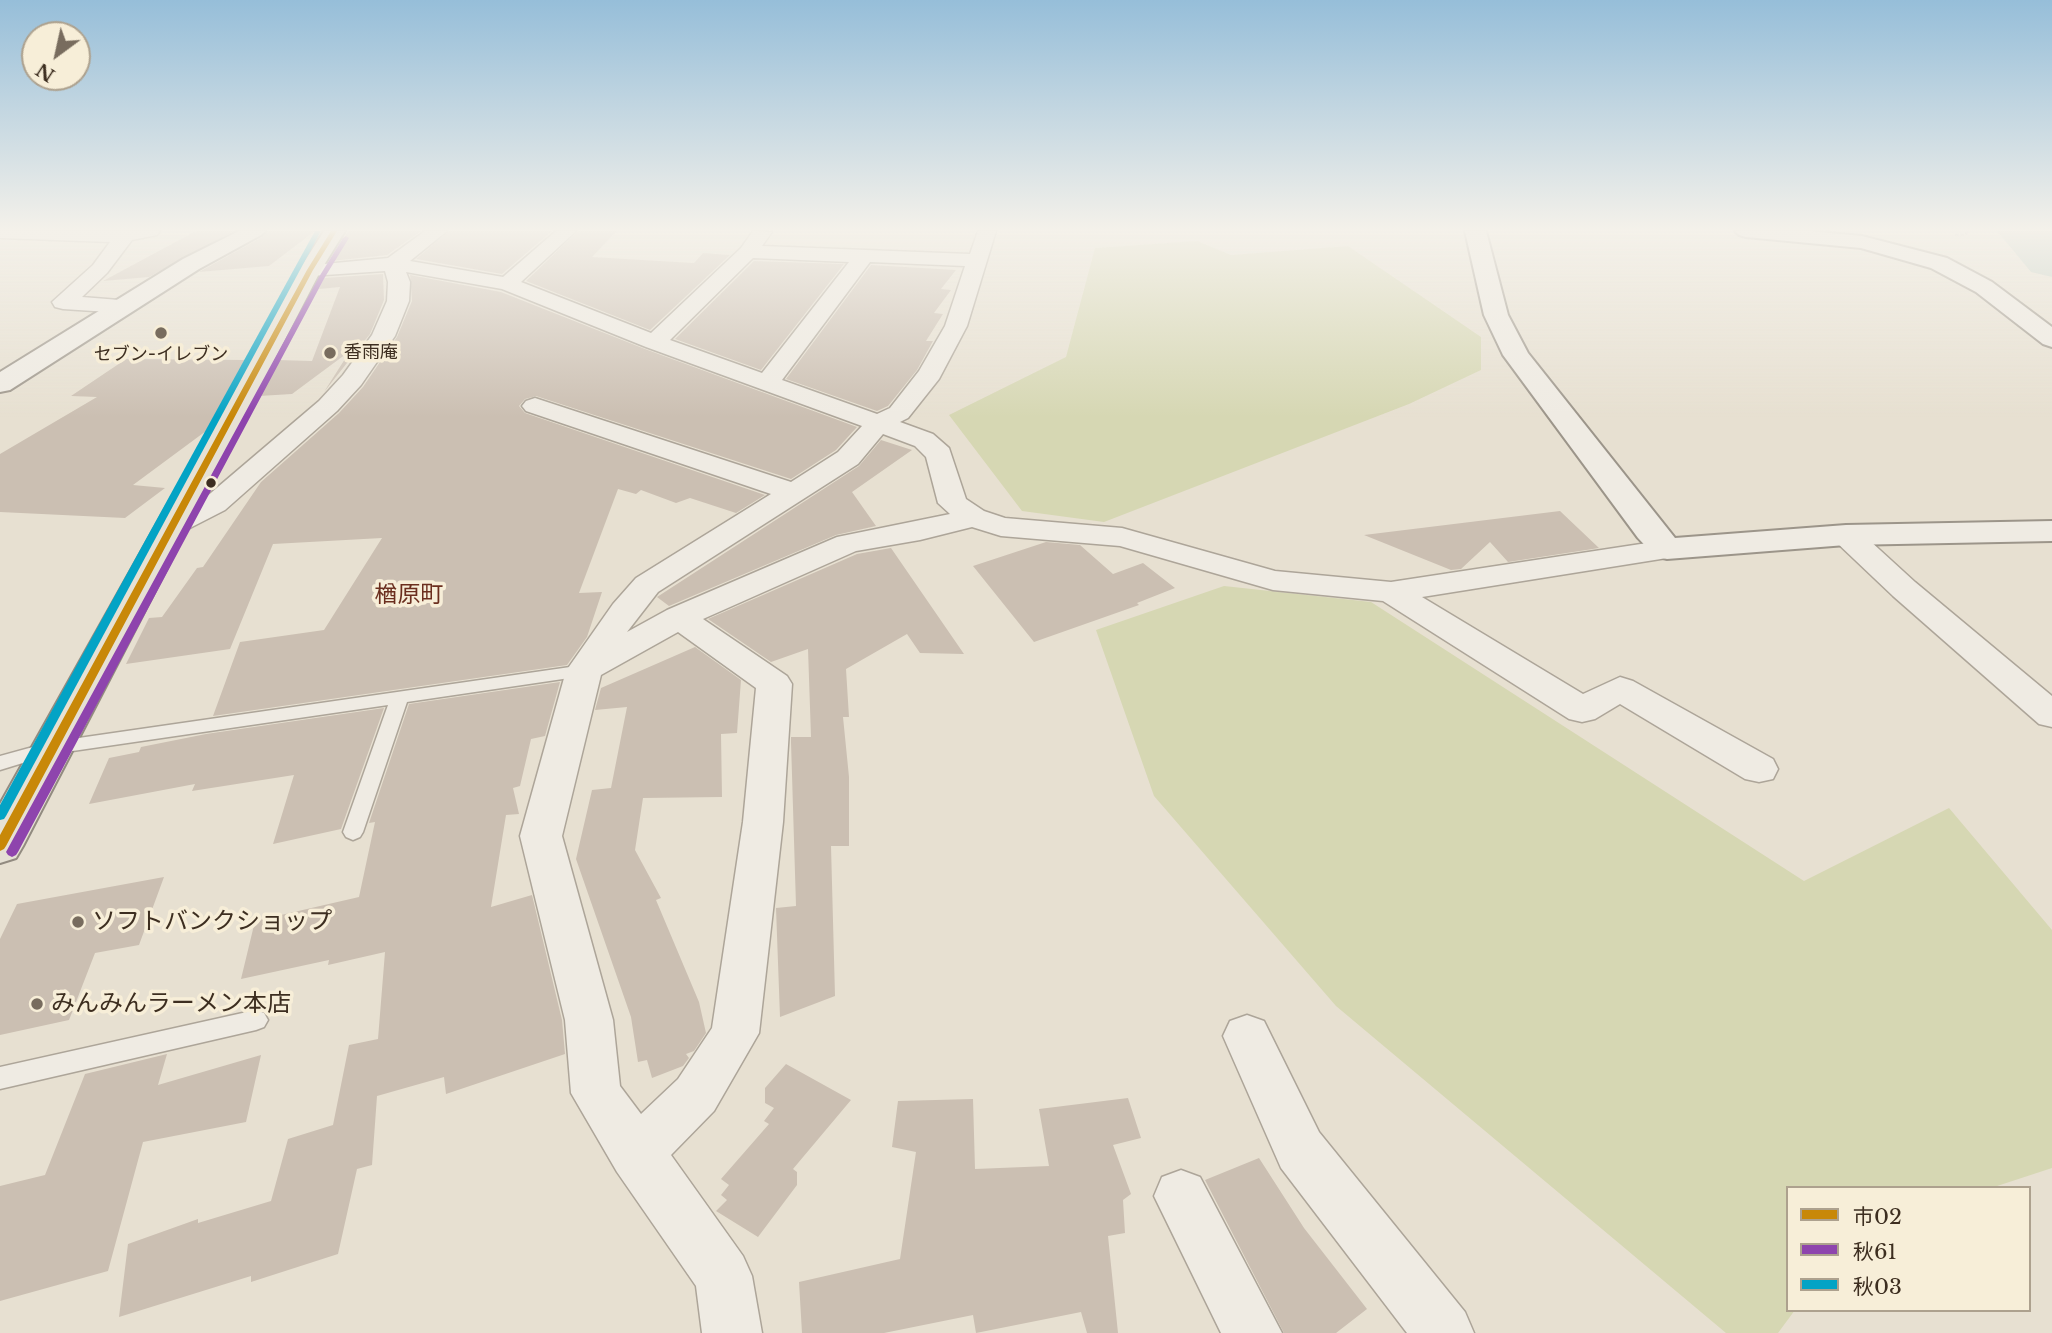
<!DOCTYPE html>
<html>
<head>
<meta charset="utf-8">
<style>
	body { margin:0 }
	#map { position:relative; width:2052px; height:1333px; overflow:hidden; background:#e7e0d1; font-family:"Libre Baskerville","Noto Sans JP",serif }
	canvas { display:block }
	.legend { position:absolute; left:1786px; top:1186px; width:245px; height:126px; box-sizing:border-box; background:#f7eed8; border:2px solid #ada18e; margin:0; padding:9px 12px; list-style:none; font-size:21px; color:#3d2e20 }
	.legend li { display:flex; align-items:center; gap:14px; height:35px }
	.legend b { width:35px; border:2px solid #ada18e }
	.north { position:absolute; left:21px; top:21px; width:70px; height:70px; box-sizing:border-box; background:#f7eed8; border:2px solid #ada18e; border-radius:50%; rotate:213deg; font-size:19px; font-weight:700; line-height:28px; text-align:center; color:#3d2e20 }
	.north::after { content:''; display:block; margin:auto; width:24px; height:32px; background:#786c5e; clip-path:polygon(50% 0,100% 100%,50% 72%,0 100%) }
</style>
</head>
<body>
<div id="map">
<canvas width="2052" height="1333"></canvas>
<ul class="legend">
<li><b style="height:9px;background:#c88808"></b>市02</li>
<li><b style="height:9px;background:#8e44ad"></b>秋61</li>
<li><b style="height:9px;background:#03a3c5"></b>秋03</li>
</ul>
<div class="north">N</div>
</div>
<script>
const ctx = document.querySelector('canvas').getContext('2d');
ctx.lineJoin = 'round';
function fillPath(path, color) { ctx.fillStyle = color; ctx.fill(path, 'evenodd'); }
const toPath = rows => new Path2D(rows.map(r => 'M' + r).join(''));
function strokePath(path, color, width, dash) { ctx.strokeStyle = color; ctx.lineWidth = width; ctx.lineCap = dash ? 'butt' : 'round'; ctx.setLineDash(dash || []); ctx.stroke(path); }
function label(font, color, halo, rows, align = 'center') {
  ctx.font = font + ' "Libre Baskerville","Noto Sans JP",serif'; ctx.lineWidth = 7; ctx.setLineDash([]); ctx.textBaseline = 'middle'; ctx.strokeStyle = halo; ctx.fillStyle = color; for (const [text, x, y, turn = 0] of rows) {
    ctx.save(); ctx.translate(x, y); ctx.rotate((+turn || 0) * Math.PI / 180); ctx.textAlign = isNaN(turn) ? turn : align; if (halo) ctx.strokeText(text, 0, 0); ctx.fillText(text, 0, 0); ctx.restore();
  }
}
fillPath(toPath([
	[1197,241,1231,255,1348,246,1481,337,1481,370,1409,404,1104,522,1022,511,949,415,1066,357,1095,248],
	[1224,586,1371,602,1804,881,1949,808,2052,930,2052,1168,1991,1188,1788,1188,1788,1310,1795,1310,1778,1333,1726,1333,1336,1006,1154,796,1096,630]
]), '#d6d7b3');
fillPath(toPath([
	[1997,231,2052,231,2052,277,2031,272]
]), '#bcccc2');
fillPath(toPath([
	[196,231,234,231,149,277,103,281],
	[267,231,315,231,269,266,199,272,262,237],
	[348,231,421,231,387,255,331,261],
	[449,231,552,231,502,274,416,259],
	[578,231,617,231,592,257,694,263,703,253,730,255,650,330,526,281],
	[754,261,844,264,761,370,675,339],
	[871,265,956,270,941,289,951,290,934,313,943,314,926,341,933,341,917,370,888,406,877,411,786,379],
	[383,274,384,300,370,334,324,392,350,351,292,394,259,396,277,360,312,361,340,287,319,289,324,278],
	[410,275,501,292,645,349,857,427,836,450,791,479,536,396,525,399,519,406,525,413,765,495,736,513,690,498,676,503,641,490,636,494,618,489,579,593,602,592,587,637,567,665,213,716,240,642,324,630,382,538,273,544,230,649,126,664,149,618,162,617,197,568,203,567,261,482,339,413,363,387,397,337,412,301],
	[126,359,246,360,206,431,133,485,165,488,125,518,0,512,0,454,97,397,71,396],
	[881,440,912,450,852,492,876,526,836,535,669,606,657,597,859,466],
	[1560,511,1599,548,1508,562,1490,542,1461,569,1451,570,1364,535],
	[1046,542,1080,545,1113,574,1143,563,1175,588,1137,603,1139,605,1034,642,973,566],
	[891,548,964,654,920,653,907,634,846,669,849,717,843,717,849,777,849,846,831,846,835,996,780,1017,776,908,796,906,791,742,791,737,811,737,808,649,771,662,708,619,857,554],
	[695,647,741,680,737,733,721,734,722,797,643,798,635,850,661,898,656,900,699,1002,706,1033,694,1051,686,1054,689,1058,683,1066,652,1078,647,1060,638,1062,631,1017,576,859,592,790,611,788,627,707,595,710,601,688],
	[560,682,545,736,531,739,520,786,513,788,519,814,506,815,491,907,532,895,562,1020,565,1054,446,1094,444,1077,377,1096,372,1165,357,1169,338,1254,251,1282,251,1276,119,1317,128,1244,198,1219,198,1223,271,1201,288,1139,333,1125,349,1045,378,1039,385,952,328,965,329,960,241,979,255,921,359,897,375,822,369,823,409,704],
	[384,708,341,829,273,844,294,775,192,791,195,784,89,804,109,758,139,752,141,747,206,734],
	[164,877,139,945,95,953,69,1020,0,1035,0,939,17,904],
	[167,1054,158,1085,261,1055,246,1122,143,1142,108,1271,0,1301,0,1186,45,1175,85,1074],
	[786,1064,851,1100,793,1169,797,1172,797,1185,758,1237,716,1211,727,1200,721,1195,729,1185,721,1179,769,1124,764,1121,774,1108,765,1103,765,1088],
	[1128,1098,1141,1138,1113,1145,1131,1194,1123,1200,1125,1233,1108,1236,1118,1333,1087,1333,1081,1312,976,1333,973,1315,884,1333,802,1333,799,1282,900,1259,916,1152,892,1147,898,1101,973,1099,975,1169,1049,1166,1039,1109],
	[1259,1158,1304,1228,1367,1309,1336,1333,1284,1333,1205,1180]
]), '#cbbfb2');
const lane = toPath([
	[584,665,593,671,590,675,407,702,363,832,360,837,353,840,346,837,343,832,388,705,52,754,0,770,0,756,51,742,584,665],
	[256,1010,264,1013,268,1020,264,1027,256,1030,0,1089,0,1067,256,1010]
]);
const street = toPath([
	[0,231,160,231,157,235,132,240,107,273,82,297,132,301,135,306,132,311,124,313,63,309,55,307,52,302,93,265,110,242,0,238,0,231],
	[425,231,447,231,410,261,503,277,556,231,576,231,521,282,651,333,741,248,753,231,772,232,762,246,970,254,978,231,996,231,967,326,939,379,908,418,900,422,933,434,949,448,966,499,984,511,1005,518,1122,528,1275,571,1391,582,1667,540,1678,542,1682,549,1678,556,1667,558,1422,597,1583,694,1620,677,1633,681,1773,759,1778,769,1773,779,1759,782,1745,779,1620,704,1595,719,1582,722,1569,719,1383,601,1273,590,1120,546,1001,536,972,527,920,540,856,551,703,619,787,676,792,684,783,822,759,1033,714,1111,671,1155,743,1256,752,1276,762,1333,702,1333,696,1286,617,1172,571,1093,565,1020,520,836,566,671,613,604,636,578,771,494,526,411,522,406,526,401,535,398,544,401,791,482,838,452,862,426,646,347,502,289,406,272,410,282,409,301,395,336,361,385,337,411,225,510,186,530,175,533,164,530,160,524,164,518,205,498,319,401,343,375,372,335,387,301,388,282,385,271,310,276,303,274,300,270,303,266,388,258,425,231],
	[753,258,849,262,762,373,670,340,753,258],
	[870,262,965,266,945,326,919,371,890,408,877,414,782,380,870,262],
	[883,434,915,446,926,457,938,503,950,514,837,537,667,610,627,632,658,592,858,464,883,434],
	[678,632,756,688,743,822,712,1028,678,1079,641,1114,620,1086,613,1020,562,836,601,675,678,632],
	[1846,526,1857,529,1915,582,2052,696,2052,727,2039,724,1893,596,1835,541,1831,535,1835,529,1846,526],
	[1247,1015,1264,1021,1319,1132,1465,1312,1474,1333,1407,1333,1281,1168,1223,1036,1230,1021,1247,1015],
	[1181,1170,1200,1177,1282,1333,1221,1333,1154,1196,1162,1177,1181,1170]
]);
const secondary = toPath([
	[239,231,265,231,261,235,199,269,10,390,0,392,0,372,183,259,239,231],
	[1465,231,1486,231,1508,315,1528,353,1675,538,1846,525,2052,521,2052,541,1846,545,1667,559,1655,556,1638,538,1503,355,1484,315,1465,231],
	[1735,231,1809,231,1862,236,1947,258,1992,282,2052,327,2052,347,2043,344,1976,292,1931,268,1861,248,1746,237,1739,235,1735,231]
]);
const primary = toPath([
	[324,231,345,231,321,270,23,846,16,858,0,863,0,804,299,270,324,231]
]);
strokePath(lane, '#ada599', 3);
strokePath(street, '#ada599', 3);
strokePath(secondary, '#9c958a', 4);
strokePath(primary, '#928b80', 4);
strokePath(toPath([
	[1955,235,1966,235,1967,231]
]), '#c8c2b9', 2.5, [3.5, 2]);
fillPath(lane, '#efebe3');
fillPath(street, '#efebe3');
fillPath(secondary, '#efebe3');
fillPath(primary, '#e6e1d4');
fillPath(toPath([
	[331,231,337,231,313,270,6,846,4,849,0,851,0,835,307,270,331,231]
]), '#c88808');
fillPath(toPath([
	[346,236,349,238,325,277,18,852,16,855,12,857,8,855,6,852,319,277,343,238,346,236]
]), '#8e44ad');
fillPath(toPath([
	[315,231,321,231,6,816,4,819,0,820,0,805,315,231]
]), '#03a3c5');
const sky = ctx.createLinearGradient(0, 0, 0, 417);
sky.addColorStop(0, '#96bed9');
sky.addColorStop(0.55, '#f4f1ea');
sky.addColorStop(1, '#f4f1ea00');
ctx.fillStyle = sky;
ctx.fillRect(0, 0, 2052, 417);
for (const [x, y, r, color] of [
	[161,333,7,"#786c5e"],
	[330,353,7,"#786c5e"],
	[211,483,6,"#3d2e20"],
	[78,922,7,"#786c5e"],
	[37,1004,7,"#786c5e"]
]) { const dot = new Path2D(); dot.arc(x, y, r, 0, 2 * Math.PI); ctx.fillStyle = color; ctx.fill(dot); strokePath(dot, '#f7eed8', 2.5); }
label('18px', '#3d2e20', '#f7eed8', [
	["香雨庵",344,353],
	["セブン-イレブン",161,355,"center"]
], 'left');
label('23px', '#6b2e1e', '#f7eed8', [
	["楢原町",409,596]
]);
label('24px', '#3d2e20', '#f7eed8', [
	["ソフトバンクショップ",92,922],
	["みんみんラーメン本店",51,1004]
], 'left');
</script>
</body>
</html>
